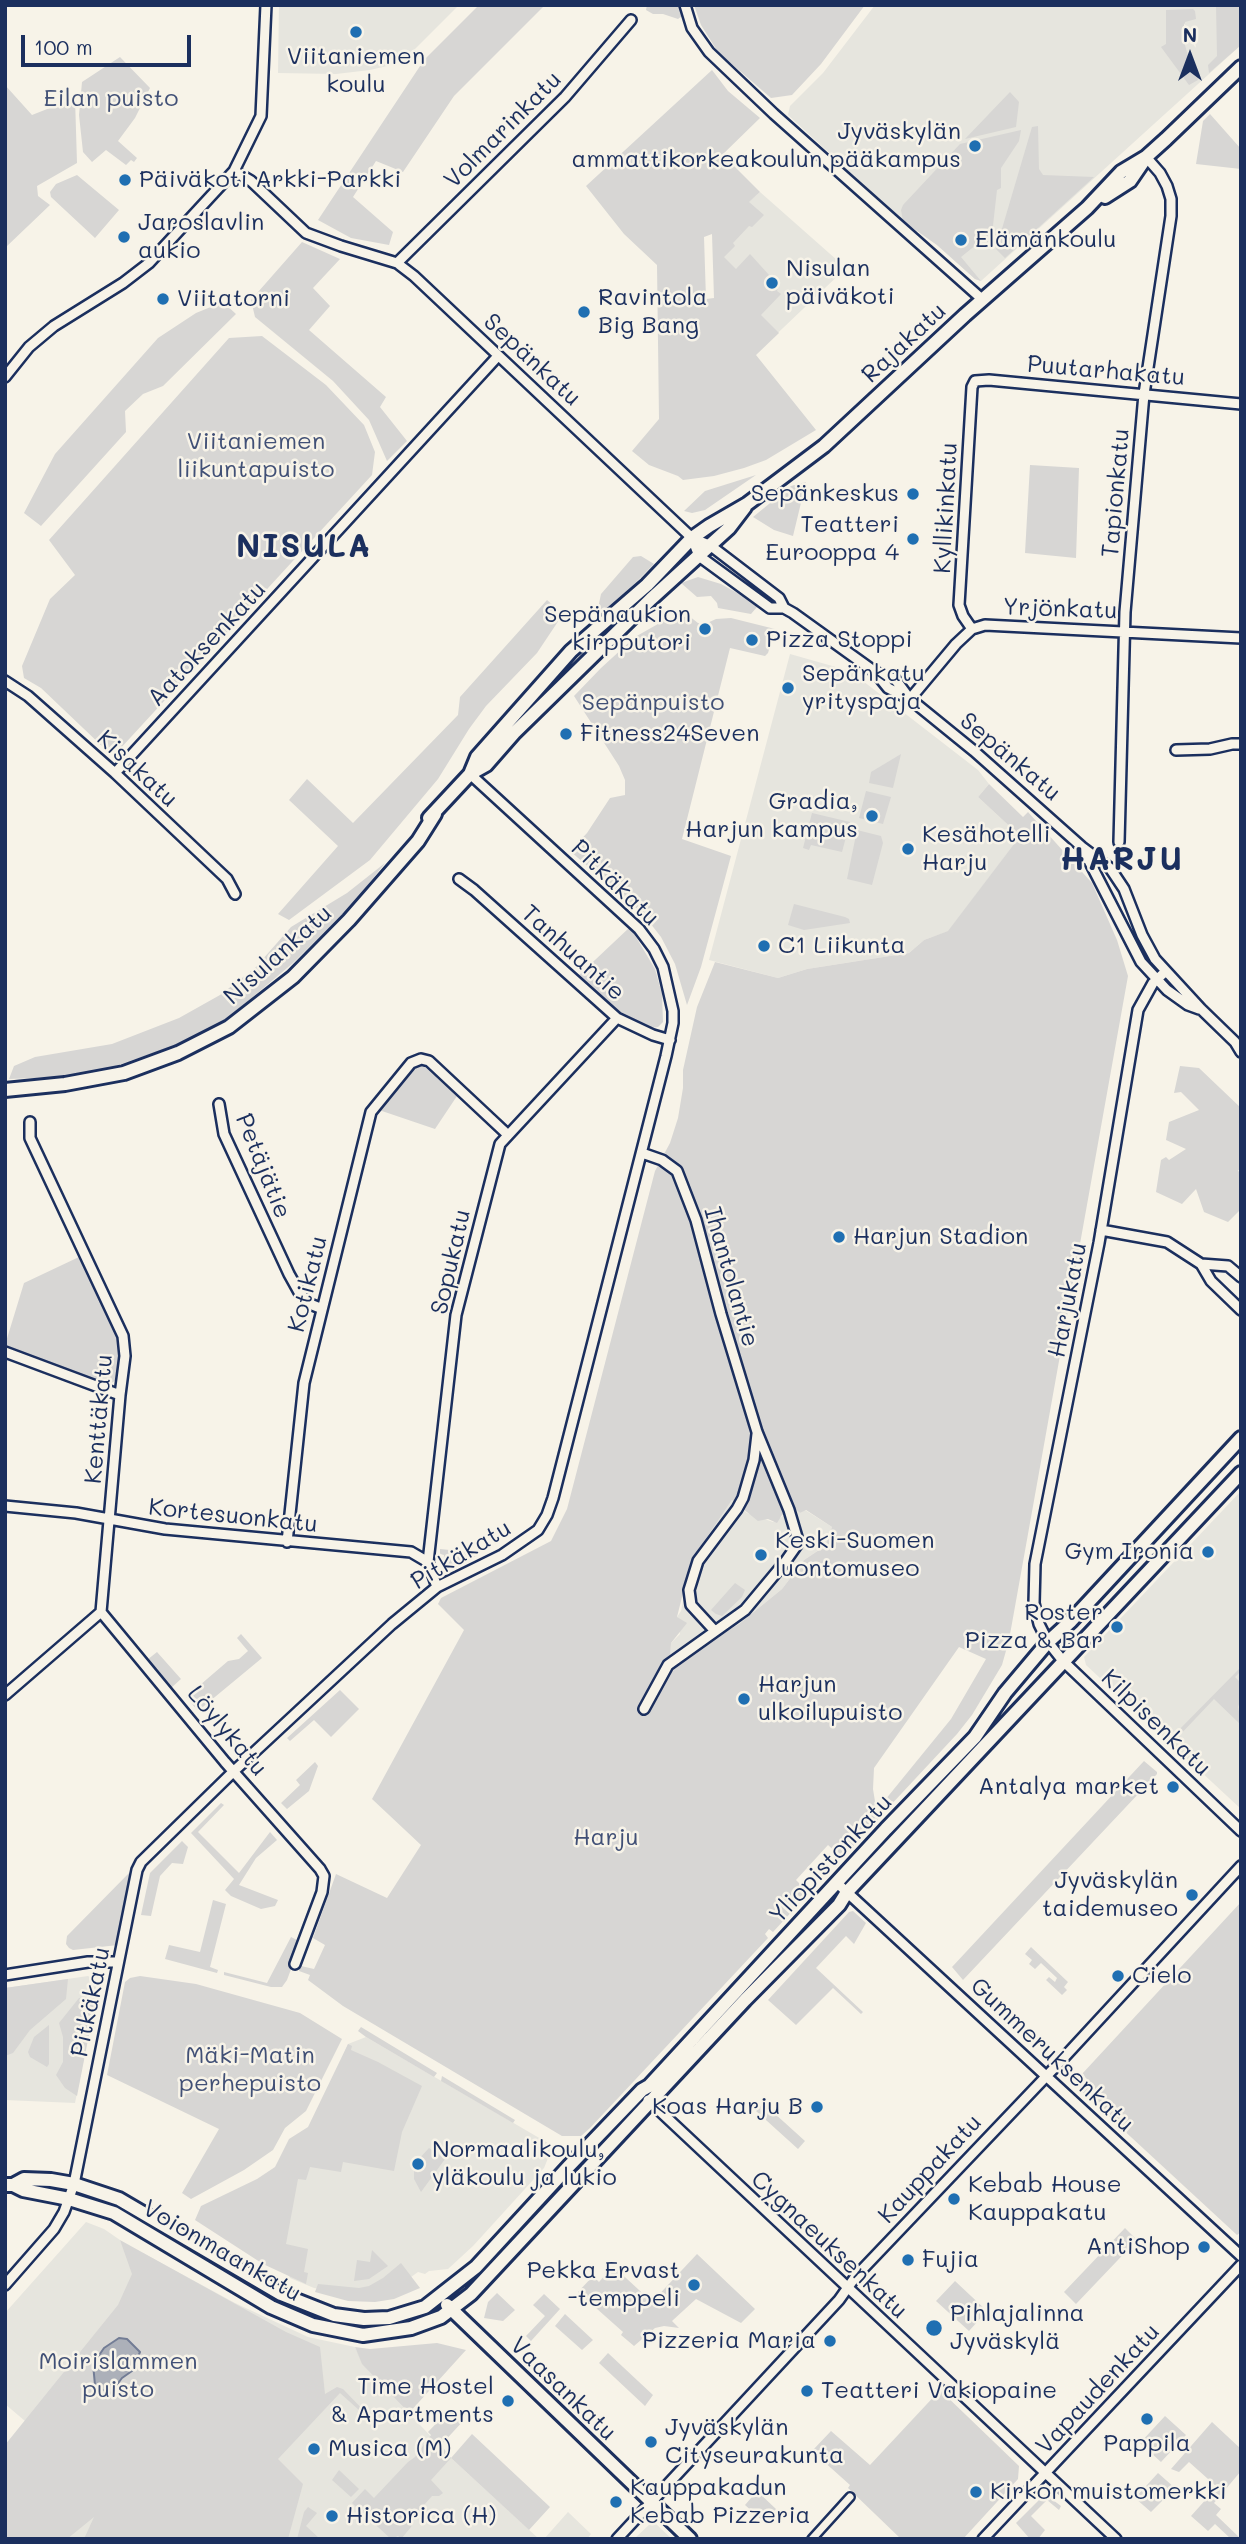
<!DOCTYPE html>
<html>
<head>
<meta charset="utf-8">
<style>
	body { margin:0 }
	#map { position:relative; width:1246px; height:2544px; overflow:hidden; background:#f7f3e8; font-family:Mali,sans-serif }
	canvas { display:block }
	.frame { position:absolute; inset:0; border:7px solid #1b2f5e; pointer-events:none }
	.north { position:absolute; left:1155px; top:21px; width:70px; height:70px; -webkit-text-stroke:5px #f7f3e8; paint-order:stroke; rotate:0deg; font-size:19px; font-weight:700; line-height:28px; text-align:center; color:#1b2f5e }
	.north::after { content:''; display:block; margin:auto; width:24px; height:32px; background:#1b2f5e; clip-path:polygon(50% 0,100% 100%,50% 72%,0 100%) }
	.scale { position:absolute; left:21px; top:35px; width:170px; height:32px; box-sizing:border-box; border:4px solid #1b2f5e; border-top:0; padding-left:9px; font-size:21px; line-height:24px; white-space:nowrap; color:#1b2f5e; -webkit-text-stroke:5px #f7f3e8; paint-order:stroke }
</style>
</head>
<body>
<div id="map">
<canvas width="1246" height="2544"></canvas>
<div class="frame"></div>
<div class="north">N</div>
<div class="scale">100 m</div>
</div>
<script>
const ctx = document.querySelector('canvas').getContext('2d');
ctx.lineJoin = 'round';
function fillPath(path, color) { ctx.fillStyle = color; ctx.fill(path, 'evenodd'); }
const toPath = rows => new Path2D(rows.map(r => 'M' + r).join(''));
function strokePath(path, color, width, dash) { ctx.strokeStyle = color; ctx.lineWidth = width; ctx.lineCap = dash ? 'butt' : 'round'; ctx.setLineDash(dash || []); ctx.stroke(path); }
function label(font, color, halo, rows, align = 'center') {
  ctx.font = font + ' Mali,sans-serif'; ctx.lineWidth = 5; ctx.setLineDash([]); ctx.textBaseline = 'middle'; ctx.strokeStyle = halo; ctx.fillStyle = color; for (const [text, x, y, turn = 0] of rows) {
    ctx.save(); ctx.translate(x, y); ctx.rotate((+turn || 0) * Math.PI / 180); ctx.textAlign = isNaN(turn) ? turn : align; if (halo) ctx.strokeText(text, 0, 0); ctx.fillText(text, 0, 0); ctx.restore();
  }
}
fillPath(toPath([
	[279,5,459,5,406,58,387,66,370,70,336,74,278,73],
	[875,5,1241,5,1241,45,981,281,975,279,937,245,903,221,788,115,790,106,823,73],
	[760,192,846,268,762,348,712,233],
	[790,654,850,671,978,770,989,784,978,797,1020,836,949,931,924,940,909,953,807,969,778,978,709,960],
	[1241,1491,1241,1809,1086,1665,1084,1657],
	[732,1500,747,1513,773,1522,795,1509,800,1513,805,1510,832,1527,825,1546,804,1560,782,1589,739,1624,720,1635,679,1665,670,1660,671,1643,680,1634,677,1617,681,1611,691,1561],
	[88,1976,95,1980,97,1992,75,2103,5,2100,5,1988],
	[366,2037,553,2146,544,2168,473,2246,448,2269,429,2271,425,2274,418,2272,393,2290,333,2291,314,2288,290,2278,267,2239,348,2044],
	[86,2222,104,2229,120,2240,127,2255,143,2253,235,2303,308,2337,355,2347,363,2364,451,2458,539,2539,5,2539,5,2445,25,2421,5,2404,5,2313],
	[568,2512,591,2534,587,2539,544,2539],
	[651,2523,656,2524,672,2539,634,2539]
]), '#e6e5de');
fillPath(toPath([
	[479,5,545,5,454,96,403,172,376,161,353,197,393,232,389,245,351,238,318,220,424,60],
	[647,5,679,5,682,16,678,19,663,14,653,14,646,10],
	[694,5,865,5,821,64,792,95,771,98,718,52,701,25],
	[1216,5,1241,5,1241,45,1209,73,1208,65,1217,56],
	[1193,9,1195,11,1196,19,1185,22,1185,45,1189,60,1197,73,1198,80,1189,85,1161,47,1166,44,1166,10],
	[120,57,150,88,135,118,118,141,137,158,134,162,131,160,126,165,106,150,92,162,83,152,79,115,82,82],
	[712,70,728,91,760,118,720,157,728,160,760,192,749,202,764,215,752,227,749,226,733,243,735,246,724,257,736,269,750,254,779,286,777,291,781,294,761,315,779,333,756,355,816,430,766,460,744,468,714,476,683,480,678,476,649,465,632,451,659,419,657,265,624,234,586,186],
	[712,234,714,298,706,299,704,237],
	[5,85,32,115,75,98,77,163,37,186,38,196,50,205,6,247],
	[1010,92,1019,102,1016,127,965,139],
	[1210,114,1241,149,1241,169,1196,164,1203,121],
	[1038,126,1039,169,1043,175,1094,177,1005,258,996,249,1032,127],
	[1021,130,1019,141,1001,168,1001,188,997,190,991,243,982,240,961,257,981,281,975,279,937,245,903,221,901,210,903,205,960,144],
	[77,175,119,210,95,238,51,197,50,192,56,184],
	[302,242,340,259,313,288,330,306,309,330,386,397,380,407,407,441,387,461,369,420,333,381,255,317,251,300],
	[223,302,236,314,163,386,143,394,125,411,126,432,41,526,24,513,55,454,158,338,196,313],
	[262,336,326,385,364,425,375,452,372,475,119,750,113,751,104,748,41,688,24,678,22,666,50,599,75,575,49,540,229,338],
	[1030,465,1079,468,1076,558,1025,553],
	[756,475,705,510,692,513,684,511,705,491],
	[806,482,793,536,774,530,753,517,791,486],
	[641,556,654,564,605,614,597,613,601,594,633,557],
	[698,577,721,584,750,600,757,607,751,614,718,608,717,603,711,596,697,597,681,583],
	[547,600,563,614,537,653,486,706,469,729,438,779,370,860,289,920,278,914,338,846,289,800,307,779,353,823,458,715,460,697],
	[689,616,698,623,705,624,716,619,731,618,775,629,768,653,765,656,730,648,682,839,731,856,701,967,687,1005,675,964,661,937,643,914,570,851,587,833,610,798,625,795,625,780,619,766,574,696,601,668,635,637,665,620],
	[901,754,893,788,869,783,871,772],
	[989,784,1023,817,1028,812,1092,883,1117,940,1128,976,1009,1640,1002,1665,972,1715,957,1734,888,1808,885,1800,951,1719,986,1659,959,1647,874,1768,873,1789,878,1820,842,1858,828,1845,796,1880,809,1893,773,1932,769,1929,765,1934,768,1938,590,2128,581,2136,562,2136,343,2006,308,1980,310,1975,299,1971,301,1966,314,1969,325,1945,313,1938,336,1874,387,1898,421,1845,372,1799,464,1630,438,1604,441,1598,551,1541,567,1509,655,1171,670,1143,678,1118,683,1088,683,1070,697,1007,715,962,778,978,807,969,909,953,924,940,948,931,1020,836,978,797],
	[732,1500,758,1521,768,1519,777,1523,782,1515,795,1509,800,1513,806,1510,832,1527,825,1546,804,1560,782,1589,739,1624,720,1635,679,1665,670,1660,671,1643,687,1623,677,1617,691,1561],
	[866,791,891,797,883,824,859,818],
	[812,813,850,822,842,852,811,845,809,850,803,848],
	[857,830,881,836,883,843,872,885,847,879],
	[385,863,353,904,293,963,223,1022,185,1042,104,1070,62,1077,9,1079,14,1066,35,1057,112,1044,179,1018,220,995,255,968,291,927,347,893],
	[794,904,845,917,849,919,850,923,804,930,788,925],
	[630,927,655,969,662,994,663,1022,658,1027,649,1028,621,1013,578,976],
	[421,1066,426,1068,457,1096,435,1129,379,1110,415,1068],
	[1180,1066,1199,1068,1241,1108,1241,1170,1238,1170,1241,1176,1241,1209,1228,1222,1204,1212,1196,1189,1182,1204,1156,1192,1161,1160,1166,1157,1169,1160,1186,1149,1166,1140,1169,1122,1199,1110,1181,1092,1174,1093],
	[79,1257,118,1338,120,1356,118,1379,108,1385,5,1345,24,1283],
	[440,1549,479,1553,479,1554,453,1569,447,1569,443,1568,444,1555,440,1554],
	[735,1583,745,1590,742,1597,722,1616,716,1614,711,1610],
	[241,1634,262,1658,198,1711,186,1697,228,1661,239,1659,248,1651,237,1638],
	[157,1652,181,1679,171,1688,147,1660],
	[1241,1667,1241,1671,1235,1677,1241,1683,1241,1698,1238,1707,1241,1721,1239,1723,1214,1699,1176,1739,1173,1736],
	[340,1690,359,1709,331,1737,314,1720,290,1741,287,1738],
	[1144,1761,1157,1772,1157,1774,963,1980,952,1967],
	[315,1762,318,1766,309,1791,287,1809,281,1803,300,1785,296,1780],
	[221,1803,224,1805,198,1832,239,1873,270,1832,277,1840,256,1858,239,1885,278,1900,275,1906,261,1909,231,1896,225,1890,234,1879,191,1833],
	[182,1841,188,1847,183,1864,172,1863,160,1876,151,1916,141,1915,150,1873],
	[130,1872,118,1945,73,1950,69,1948,66,1944,67,1936],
	[213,1900,226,1904,210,1967,218,1970,217,1973,165,1959,169,1945,200,1952],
	[1241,1902,1241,2232,1237,2235,1079,2089,1088,2080,1082,2074],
	[853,1911,866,1923,854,1944,846,1936,816,1968,863,2012,861,2014,833,1988,796,2025,768,2000,849,1912],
	[291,1937,301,1942,287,1980,282,1987,271,1987,224,1975,224,1972,267,1983],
	[1031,1947,1068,1982,1064,1987,1067,1990,1062,1995,1046,1980,1049,1977,1055,1982,1057,1978,1041,1963,1035,1969,1029,1964,1032,1960,1025,1954],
	[140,1976,196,1984,300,2013,342,2039,306,2111,285,2128,273,2150,244,2170,191,2199,182,2193,219,2129,107,2075,125,1982,130,1978],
	[68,1979,66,1999,30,2030,13,2053,5,2056,5,1988],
	[94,1997,95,2004,77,2096,65,2088,56,2075,63,2062,63,2037,59,2023,79,1998],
	[49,2025,49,2064,47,2067,30,2057,28,2052,34,2037],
	[361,2027,437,2073,434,2077,366,2037,358,2031],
	[348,2044,352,2046,351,2050,378,2062,422,2086,402,2132,394,2171,343,2162,341,2172,310,2167,306,2180,298,2179,286,2244,308,2249,304,2272,308,2273,306,2284,263,2264,195,2220,201,2206,257,2179,275,2167,289,2139,308,2127],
	[442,2076,515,2120,513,2123,441,2081],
	[763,2103,805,2141,798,2149,756,2111],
	[429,2148,445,2159,421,2192,414,2179,414,2168,417,2161],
	[1125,2228,1137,2240,1076,2304,1064,2292],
	[120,2240,286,2332,320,2347,325,2394,337,2387,343,2389,368,2415,369,2419,340,2393,278,2459,303,2484,288,2539,84,2539,94,2517,67,2539,5,2539,5,2445,118,2305,132,2274],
	[372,2250,388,2266,369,2279,354,2281,357,2260,370,2262],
	[697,2254,755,2309,741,2323,696,2299,672,2321,679,2328,664,2326,655,2328,634,2346,621,2335,623,2332,578,2292,593,2276,599,2282,613,2266,652,2302],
	[401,2263,420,2288,394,2299,375,2302,348,2301,315,2292,318,2284,359,2288,369,2286,383,2278],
	[955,2281,987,2311,969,2331,936,2301],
	[497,2293,515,2310,503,2321,484,2318,488,2302],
	[544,2294,560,2309,531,2341,526,2336,545,2316,533,2305],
	[565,2314,593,2340,582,2350,555,2326],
	[437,2343,466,2350,409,2413,362,2364,355,2347,370,2349],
	[608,2353,653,2395,645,2406,599,2363],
	[940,2390,1019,2466,1018,2479,963,2539,901,2539,848,2488,850,2485,812,2451,831,2431,870,2465],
	[451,2408,464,2420,441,2445,451,2458,472,2434,550,2507,529,2530,451,2458,431,2480,443,2493,439,2496,432,2496,415,2515,411,2527,401,2539,398,2536,391,2539,352,2503,365,2489,374,2498,408,2462,415,2457,431,2435,428,2432],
	[1165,2416,1186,2435,1161,2462,1140,2443],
	[1212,2422,1241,2449,1241,2471,1214,2503,1221,2509,1216,2515,1241,2539,1231,2539,1215,2524,1208,2531,1191,2516,1217,2487,1189,2462,1179,2472,1171,2469],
	[339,2470,359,2489,351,2497,332,2480],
	[1158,2473,1175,2488,1151,2512,1135,2498],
	[757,2491,776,2509,764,2522,745,2505],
	[1045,2494,1061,2506,1059,2510,1047,2500,1031,2516,1045,2530,1038,2539,1030,2539,1016,2523],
	[308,2507,317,2513,306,2526,320,2539,297,2539,304,2512]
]), '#d7d6d4');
const water = toPath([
	[119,2338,127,2339,140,2352,132,2371,122,2378,110,2394,95,2385,93,2364,104,2348,119,2338]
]);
fillPath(water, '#acb0b9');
strokePath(water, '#727c95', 2);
const pedestrian = toPath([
	[812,2539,850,2497]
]);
const minor = toPath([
	[685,5,692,28,709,52,774,114,983,300],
	[234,171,251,181,306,233,341,246,397,263,414,276,692,538,711,546,779,598,784,608],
	[397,263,565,97,631,20],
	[5,377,29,347,54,326,123,283,149,263,234,171,261,116,266,5],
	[692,538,699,556,770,608,784,608,793,613,875,672,888,688,910,699,974,751,1082,847,1110,868,1124,889,1142,935,1155,959,1201,1009,1235,1042,1241,1052],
	[972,629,963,616,959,605,972,387,975,381,989,380,1241,404],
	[877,673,895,679,909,698],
	[5,681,28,696,115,773,227,879,235,894],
	[910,699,956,644,972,629,985,625,1241,638],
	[1176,750,1210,749,1232,744,1241,744],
	[115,773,498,356],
	[1119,842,1125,612,1144,394,1171,216,1171,199,1167,186,1160,173,1146,157],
	[1084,851,1141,962,1167,990,1188,1005,1199,1009],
	[459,879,474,890,617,1018,653,1035,670,1040],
	[1166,971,1153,983,1138,1010,1099,1243,1035,1564,1034,1603,1039,1624,1048,1642,1063,1661,1241,1831],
	[219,1104,224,1134,289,1274,299,1292,310,1304,320,1308],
	[642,1153,662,1160,677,1171,696,1220,721,1314,757,1432,789,1510,797,1537,797,1545,785,1562,745,1610,668,1665,644,1709],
	[1101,1230,1167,1242,1201,1264,1228,1266,1241,1277],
	[1201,1264,1211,1281,1241,1310],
	[5,1352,120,1395],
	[5,1506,76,1513,165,1529,411,1552,428,1562,437,1587],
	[287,1542,304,1383,371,1112,411,1063,421,1059,429,1061,507,1134],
	[428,1562,456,1315,500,1144,617,1018],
	[101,1612,225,1762,320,1869,324,1876,322,1892,295,1964],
	[714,1630,691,1605,689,1590,698,1561,737,1509,743,1498,754,1460,757,1434],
	[5,1695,101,1612,120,1395,125,1356,123,1336,30,1138,30,1122],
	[837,1883,1241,2256],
	[5,1975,88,1962,118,1962],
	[648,2100,1116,2539],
	[5,2285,54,2229,64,2212,74,2184,137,1870,141,1862,234,1771,392,1624,437,1587,502,1555,538,1530,547,1515,553,1498,666,1056,673,1023,673,1011,663,967,654,949,639,929,470,774],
	[617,2539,839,2300,856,2276,1058,2064,1241,1866],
	[983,2539,1241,2265]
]);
const secondary = toPath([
	[1105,197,1130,181,1143,162],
	[470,774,477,757,571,651,647,585,692,538,709,526,747,504,824,446,965,315,1087,208,1121,172,1146,157,1166,139,1241,67],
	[429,818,470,774,486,765,514,733,651,599,729,528,745,507],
	[5,1090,65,1084,124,1073,178,1053,229,1027,293,977,349,920,418,841,435,814],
	[5,2185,13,2185,24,2179,51,2180,74,2184,119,2199,281,2294,334,2315,364,2319,389,2318,425,2307,476,2267,569,2166,642,2090,649,2086,886,1829,975,1737,1005,1693,1048,1642,1071,1621,1241,1438],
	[13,2185,23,2190,69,2199,114,2213,271,2307,313,2325,363,2335,411,2328,441,2317,471,2294,745,2000,839,1905,847,1892,1241,1473],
	[447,2305,690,2539]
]);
strokePath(pedestrian, '#1b2f5e', 12);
strokePath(minor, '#1b2f5e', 14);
strokePath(secondary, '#1b2f5e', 18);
strokePath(pedestrian, '#f7f3e8', 7);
strokePath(minor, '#f7f3e8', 9);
strokePath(secondary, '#f7f3e8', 12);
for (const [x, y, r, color] of [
	[356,32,7,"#1f6fb2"],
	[975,146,7,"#1f6fb2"],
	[125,180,7,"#1f6fb2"],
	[124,237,7,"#1f6fb2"],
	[961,240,7,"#1f6fb2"],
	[772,283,7,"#1f6fb2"],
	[163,299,7,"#1f6fb2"],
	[584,312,7,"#1f6fb2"],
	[913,494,7,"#1f6fb2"],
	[913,539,7,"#1f6fb2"],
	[705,629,7,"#1f6fb2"],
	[752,640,7,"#1f6fb2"],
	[788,688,7,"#1f6fb2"],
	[566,734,7,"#1f6fb2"],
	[872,816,7,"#1f6fb2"],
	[908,849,7,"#1f6fb2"],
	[764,946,7,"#1f6fb2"],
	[839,1237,7,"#1f6fb2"],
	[1208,1552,7,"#1f6fb2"],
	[761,1555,7,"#1f6fb2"],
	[1117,1627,7,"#1f6fb2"],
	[744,1699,7,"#1f6fb2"],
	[1173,1787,7,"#1f6fb2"],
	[1192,1895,7,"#1f6fb2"],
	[1118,1976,7,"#1f6fb2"],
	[817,2107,7,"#1f6fb2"],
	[418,2164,7,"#1f6fb2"],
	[954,2199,7,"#1f6fb2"],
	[1204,2247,7,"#1f6fb2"],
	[908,2260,7,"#1f6fb2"],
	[694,2285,7,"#1f6fb2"],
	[934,2328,9,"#1f6fb2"],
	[830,2341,7,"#1f6fb2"],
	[807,2391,7,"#1f6fb2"],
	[508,2401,7,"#1f6fb2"],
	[1147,2419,7,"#1f6fb2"],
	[651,2442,7,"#1f6fb2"],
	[314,2449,7,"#1f6fb2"],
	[976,2492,7,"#1f6fb2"],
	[616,2502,7,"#1f6fb2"],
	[332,2516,7,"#1f6fb2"]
]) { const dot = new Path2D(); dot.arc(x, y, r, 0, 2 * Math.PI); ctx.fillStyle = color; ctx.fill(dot); strokePath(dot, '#f7f3e8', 2.5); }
label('24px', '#1b2f5e', '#f7f3e8', [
	["Viitaniemen",356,57,"center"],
	["koulu",356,85,"center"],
	["Jyväskylän",961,132,"right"],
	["ammattikorkeakoulun pääkampus",961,160,"right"],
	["Päiväkoti Arkki-Parkki",139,180],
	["Jaroslavlin",138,223],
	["aukio",138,251],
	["Elämänkoulu",975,240],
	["Nisulan",786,269],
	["päiväkoti",786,297],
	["Ravintola",598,298],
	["Big Bang",598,326],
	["Viitatorni",177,299],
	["Sepänkeskus",899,494,"right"],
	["Teatteri",899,525,"right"],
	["Eurooppa 4",899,553,"right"],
	["Sepänaukion",691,615,"right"],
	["kirpputori",691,643,"right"],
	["Pizza Stoppi",766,640],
	["Sepänkatu",802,674],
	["yrityspaja",802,702],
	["Fitness24Seven",580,734],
	["Gradia,",858,802,"right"],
	["Harjun kampus",858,830,"right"],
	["Kesähotelli",922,835],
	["Harju",922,863],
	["C1 Liikunta",778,946],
	["Harjun Stadion",853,1237],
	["Keski-Suomen",775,1541],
	["luontomuseo",775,1569],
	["Gym Ironia",1194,1552,"right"],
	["Roster",1103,1613,"right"],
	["Pizza & Bar",1103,1641,"right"],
	["Harjun",758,1685],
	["ulkoilupuisto",758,1713],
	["Antalya market",1159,1787,"right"],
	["Jyväskylän",1178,1881,"right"],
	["taidemuseo",1178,1909,"right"],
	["Cielo",1132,1976],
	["Koas Harju B",803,2107,"right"],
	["Normaalikoulu,",432,2150],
	["yläkoulu ja lukio",432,2178],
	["Kebab House",968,2185],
	["Kauppakatu",968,2213],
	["AntiShop",1190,2247,"right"],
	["Fujia",922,2260],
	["Pekka Ervast",680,2271,"right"],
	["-temppeli",680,2299,"right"],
	["Pihlajalinna",950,2314],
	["Jyväskylä",950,2342],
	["Pizzeria Maria",816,2341,"right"],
	["Time Hostel",494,2387,"right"],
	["& Apartments",494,2415,"right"],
	["Teatteri Vakiopaine",821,2391],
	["Jyväskylän",665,2428],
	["Cityseurakunta",665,2456],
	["Pappila",1147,2444,"center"],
	["Musica (M)",328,2449],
	["Kauppakadun",630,2488],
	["Kebab Pizzeria",630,2516],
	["Kirkon muistomerkki",990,2492],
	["Historica (H)",346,2516]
], 'left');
label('24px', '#415076', '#f7f3e8', [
	["Eilan puisto",111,99],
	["Viitaniemen",256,442],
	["liikuntapuisto",256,470],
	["Sepänpuisto",653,703],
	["Harju",606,1838],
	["Mäki-Matin",250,2056],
	["perhepuisto",250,2084],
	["Moirislammen",118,2362],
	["puisto",118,2390]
]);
label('24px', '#1b2f5e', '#f7f3e8', [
	["Volmarinkatu",503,130,-45],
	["Rajakatu",904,343,-43],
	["Sepänkatu",532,360,43],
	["Puutarhakatu",1106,371,5],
	["Tapionkatu",1116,493,-85],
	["Kyllikinkatu",946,508,-87],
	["Yrjönkatu",1060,609,2],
	["Aatoksenkatu",207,644,-47],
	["Sepänkatu",1010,757,40],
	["Kisakatu",137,769,43],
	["Pitkäkatu",615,883,44],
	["Tanhuantie",573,953,42],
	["Nisulankatu",278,955,-42],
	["Petäjätie",263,1166,68],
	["Sopukatu",451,1262,-77],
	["Ihantolantie",731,1277,74],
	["Kotikatu",308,1284,-76],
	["Harjukatu",1068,1300,-79],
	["Kenttäkatu",99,1419,-85],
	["Kortesuonkatu",233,1516,6],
	["Pitkäkatu",461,1555,-31],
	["Kilpisenkatu",1156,1723,44],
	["Löylykatu",227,1731,50],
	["Yliopistonkatu",831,1859,-47],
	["Pitkäkatu",91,2002,-78],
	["Gummeruksenkatu",1052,2055,43],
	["Kauppakatu",930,2169,-47],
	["Cygnaeuksenkatu",829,2245,43],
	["Voionmaankatu",222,2251,30],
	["Vaasankatu",563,2389,44],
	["Vapaudenkatu",1098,2389,-47]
]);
ctx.letterSpacing = '2px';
label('bold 32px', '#1b2f5e', '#f7f3e8', [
	["NISULA",304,547],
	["HARJU",1122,860]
]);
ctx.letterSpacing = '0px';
</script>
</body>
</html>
